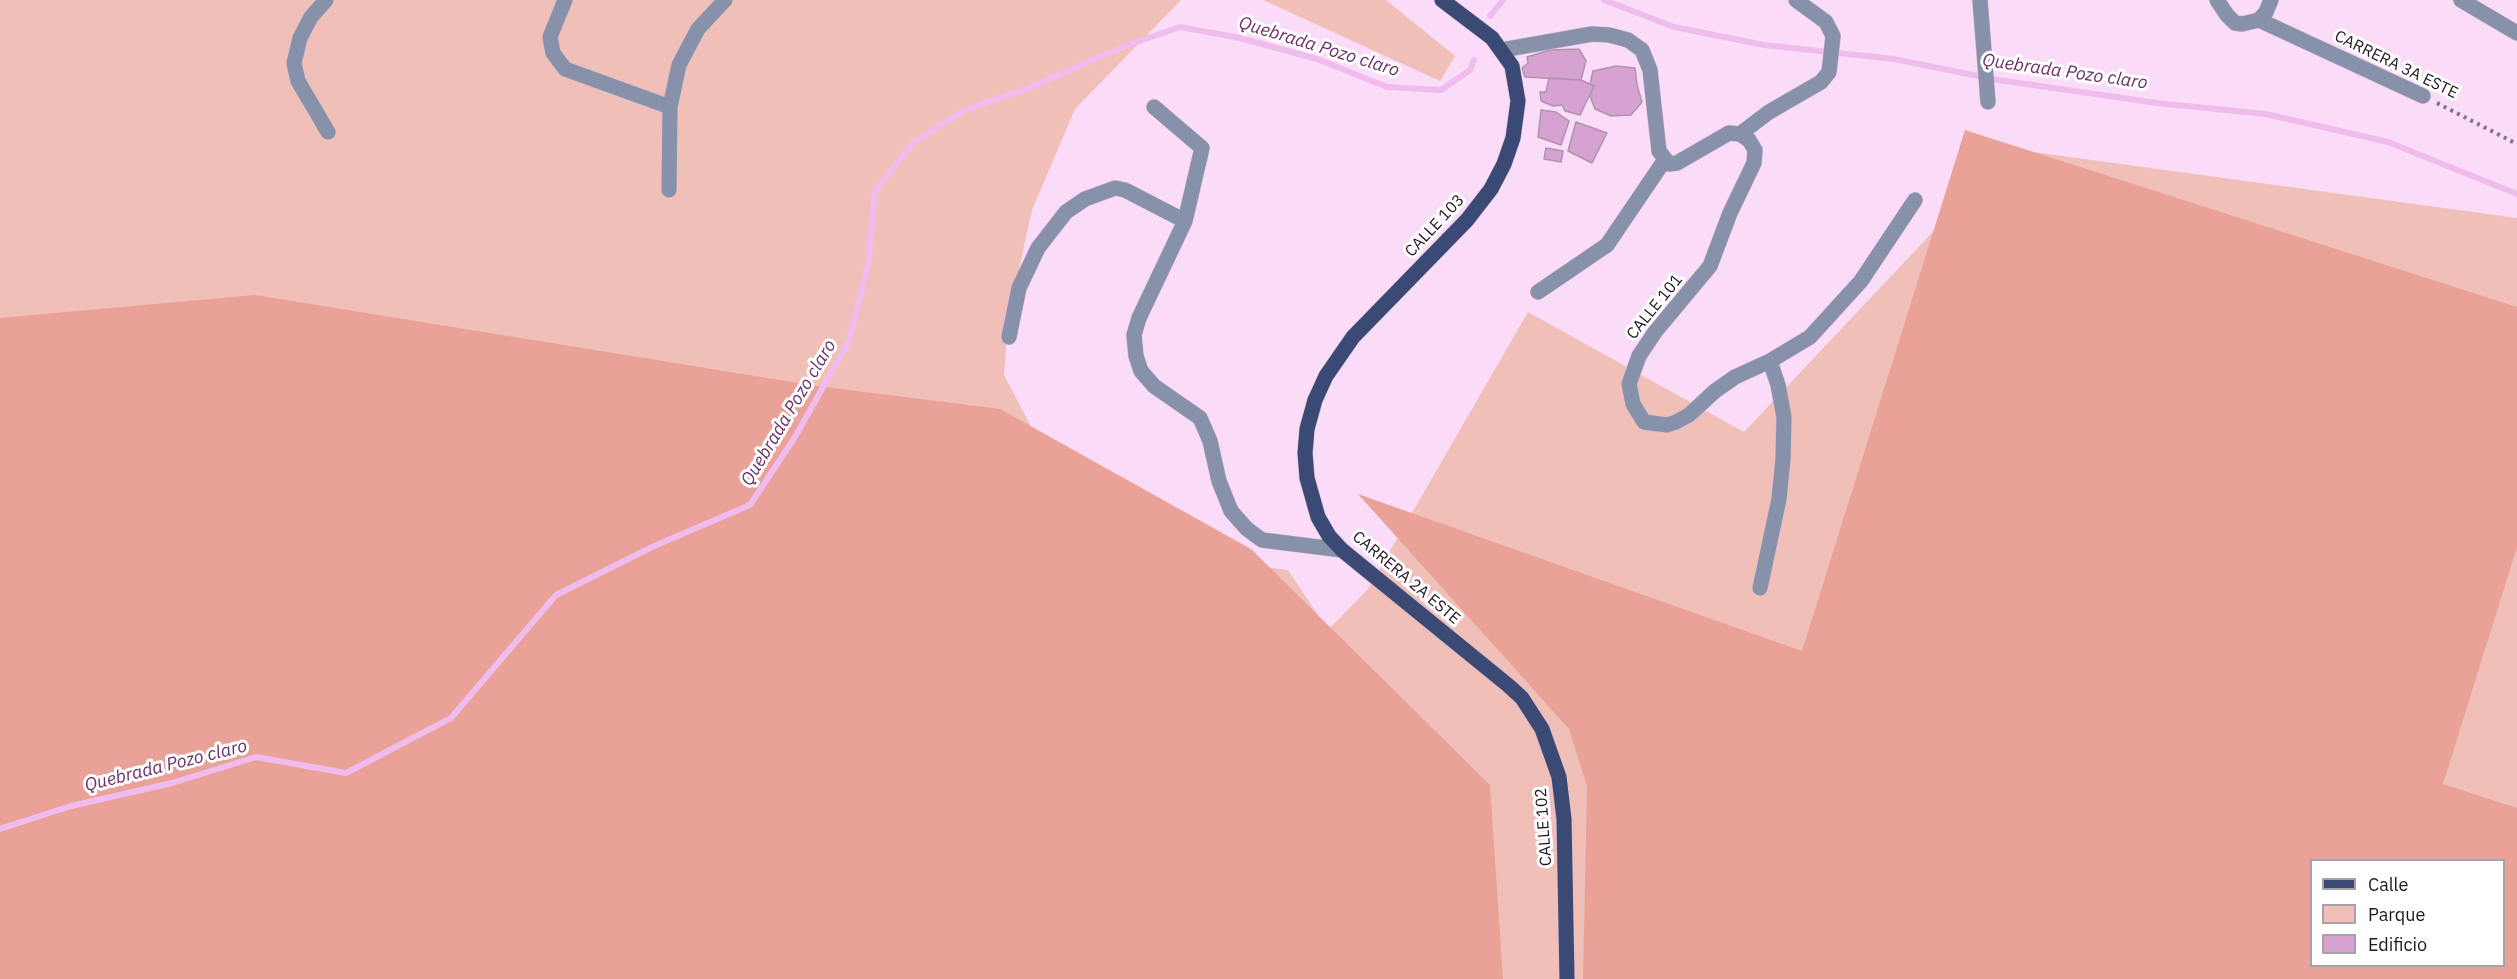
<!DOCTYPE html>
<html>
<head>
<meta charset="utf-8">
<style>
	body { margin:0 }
	#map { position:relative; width:2517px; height:979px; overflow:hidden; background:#fbdcf8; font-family:"IBM Plex Sans",sans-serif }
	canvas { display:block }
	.legend { position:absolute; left:2310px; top:859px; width:195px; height:108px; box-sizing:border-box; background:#fff; border:2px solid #a6a2a6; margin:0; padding:8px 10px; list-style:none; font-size:18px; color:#201620 }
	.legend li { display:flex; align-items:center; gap:12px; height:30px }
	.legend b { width:30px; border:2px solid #a6a2a6 }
</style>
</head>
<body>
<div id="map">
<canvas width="2517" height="979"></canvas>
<ul class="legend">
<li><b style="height:8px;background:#3b4a75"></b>Calle</li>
<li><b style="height:16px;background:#f0bfb8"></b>Parque</li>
<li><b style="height:16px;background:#d5a2d2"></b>Edificio</li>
</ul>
</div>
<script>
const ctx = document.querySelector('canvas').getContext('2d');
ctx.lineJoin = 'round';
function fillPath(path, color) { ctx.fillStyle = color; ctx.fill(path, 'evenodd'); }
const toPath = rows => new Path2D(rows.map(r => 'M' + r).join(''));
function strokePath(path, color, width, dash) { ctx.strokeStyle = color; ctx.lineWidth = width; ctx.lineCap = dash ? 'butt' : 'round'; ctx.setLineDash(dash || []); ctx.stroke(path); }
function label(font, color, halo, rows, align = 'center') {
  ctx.font = font + ' "IBM Plex Sans",sans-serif'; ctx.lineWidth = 6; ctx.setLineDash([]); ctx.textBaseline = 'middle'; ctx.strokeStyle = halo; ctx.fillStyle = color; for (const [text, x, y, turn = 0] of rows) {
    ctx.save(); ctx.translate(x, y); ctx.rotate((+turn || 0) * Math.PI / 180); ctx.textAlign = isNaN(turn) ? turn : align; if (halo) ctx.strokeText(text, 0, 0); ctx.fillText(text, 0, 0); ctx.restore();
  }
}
fillPath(toPath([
	[0,0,1181,0,1075,109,1032,210,1008,319,1004,375,1049,461,1231,562,1288,570,1328,630,1368,589,1528,312,1744,432,2011,149,2517,218,2517,979,0,979],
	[2312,860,2504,860,2504,966,2312,966],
	[1263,0,1386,0,1455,56,1440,81]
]), '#f0bfb8');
fillPath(toPath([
	[1965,130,2517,307,2517,547,2443,784,2517,808,2517,979,1583,979,1587,786,1569,729,1358,494,1802,651],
	[2504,860,2504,966,2312,966,2312,860],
	[255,295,817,386,1000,409,1251,549,1490,785,1503,979,0,979,0,318]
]), '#eaa298');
strokePath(toPath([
	[1604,0,1674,27,1764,45,1894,59,1998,80,2157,103,2266,114,2388,142,2517,194],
	[1490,16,1503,0],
	[0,829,71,806,172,783,256,757,346,773,451,718,556,595,652,547,750,505,795,437,849,341,868,265,875,191,913,143,965,110,1029,88,1125,46,1180,27,1240,38,1317,59,1387,87,1441,90,1470,70,1474,60]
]), '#f0bced', 6);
const building = toPath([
	[1579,49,1586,61,1581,80,1525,77,1522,68,1528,63,1527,57,1550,50,1579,49],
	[1616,66,1635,68,1637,85,1642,102,1631,115,1611,116,1595,109,1590,96,1594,86,1590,84,1593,71,1616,66],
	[1549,78,1581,80,1594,86,1580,115,1565,111,1562,105,1553,106,1541,101,1540,92,1546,92,1549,78],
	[1541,110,1556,112,1569,121,1561,145,1538,137,1541,110],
	[1576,122,1607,133,1592,163,1568,151,1576,122],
	[1546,148,1563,151,1561,162,1544,159,1546,148]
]);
fillPath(building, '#d5a2d2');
strokePath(building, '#af93ad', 1.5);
const minor = toPath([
	[326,0,311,17,300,38,294,63,298,81,328,132],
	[565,0,550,37,553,53,565,69,670,107],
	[1980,0,1988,102],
	[2217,0,2227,15,2235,23,2242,24,2259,20,2266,12,2271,0],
	[2461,0,2517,33],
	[2259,20,2423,96],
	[1502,50,1592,34,1609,35,1628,40,1642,50,1650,70,1659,151,1669,164,1677,163,1729,133,1740,134],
	[1154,107,1202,148,1185,221,1139,318,1134,335,1136,356,1141,371,1154,386,1200,418,1210,441,1219,481,1231,511,1247,529,1262,540,1342,550],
	[1740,134,1749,140,1755,150,1754,163,1730,213,1710,266,1655,332,1639,356,1629,384,1633,404,1644,422,1667,425,1676,422,1689,415,1715,391,1735,377,1770,361,1810,337,1861,281,1915,200],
	[1740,134,1769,112,1821,82,1829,72,1833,36,1826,22,1796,0],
	[669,190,670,107,679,65,698,29,725,0],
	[1538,292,1607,245,1664,161],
	[1009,337,1019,288,1038,248,1066,212,1085,199,1115,188,1125,190,1185,221],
	[1760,588,1779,499,1783,459,1784,417,1778,385,1770,361]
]);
const major = toPath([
	[1442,0,1492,38,1512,66,1518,101,1513,138,1504,164,1491,189,1467,220,1353,337,1326,376,1315,400,1307,429,1305,453,1307,478,1318,517,1329,536,1342,550,1509,686,1522,698,1542,729,1559,777,1564,819,1567,979]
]);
strokePath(minor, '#d4b8d1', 16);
strokePath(major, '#d4b8d1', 16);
strokePath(toPath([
	[2437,103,2517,144]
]), '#857284', 4, [3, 4.5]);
strokePath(minor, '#8791aa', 15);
strokePath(major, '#3b4a75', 15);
label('16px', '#201620', '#fff', [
	["CARRERA 3A ESTE",2396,65,26],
	["CALLE 103",1435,226,-47],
	["CALLE 101",1655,307,-51],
	["CARRERA 2A ESTE",1406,578,40],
	["CALLE 102",1544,827,-94]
]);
label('italic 18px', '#6a2e69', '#fff', [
	["Quebrada Pozo claro",1319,47,17],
	["Quebrada Pozo claro",2065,72,8],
	["Quebrada Pozo claro",789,413,-59],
	["Quebrada Pozo claro",166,766,-14]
]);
</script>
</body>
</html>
